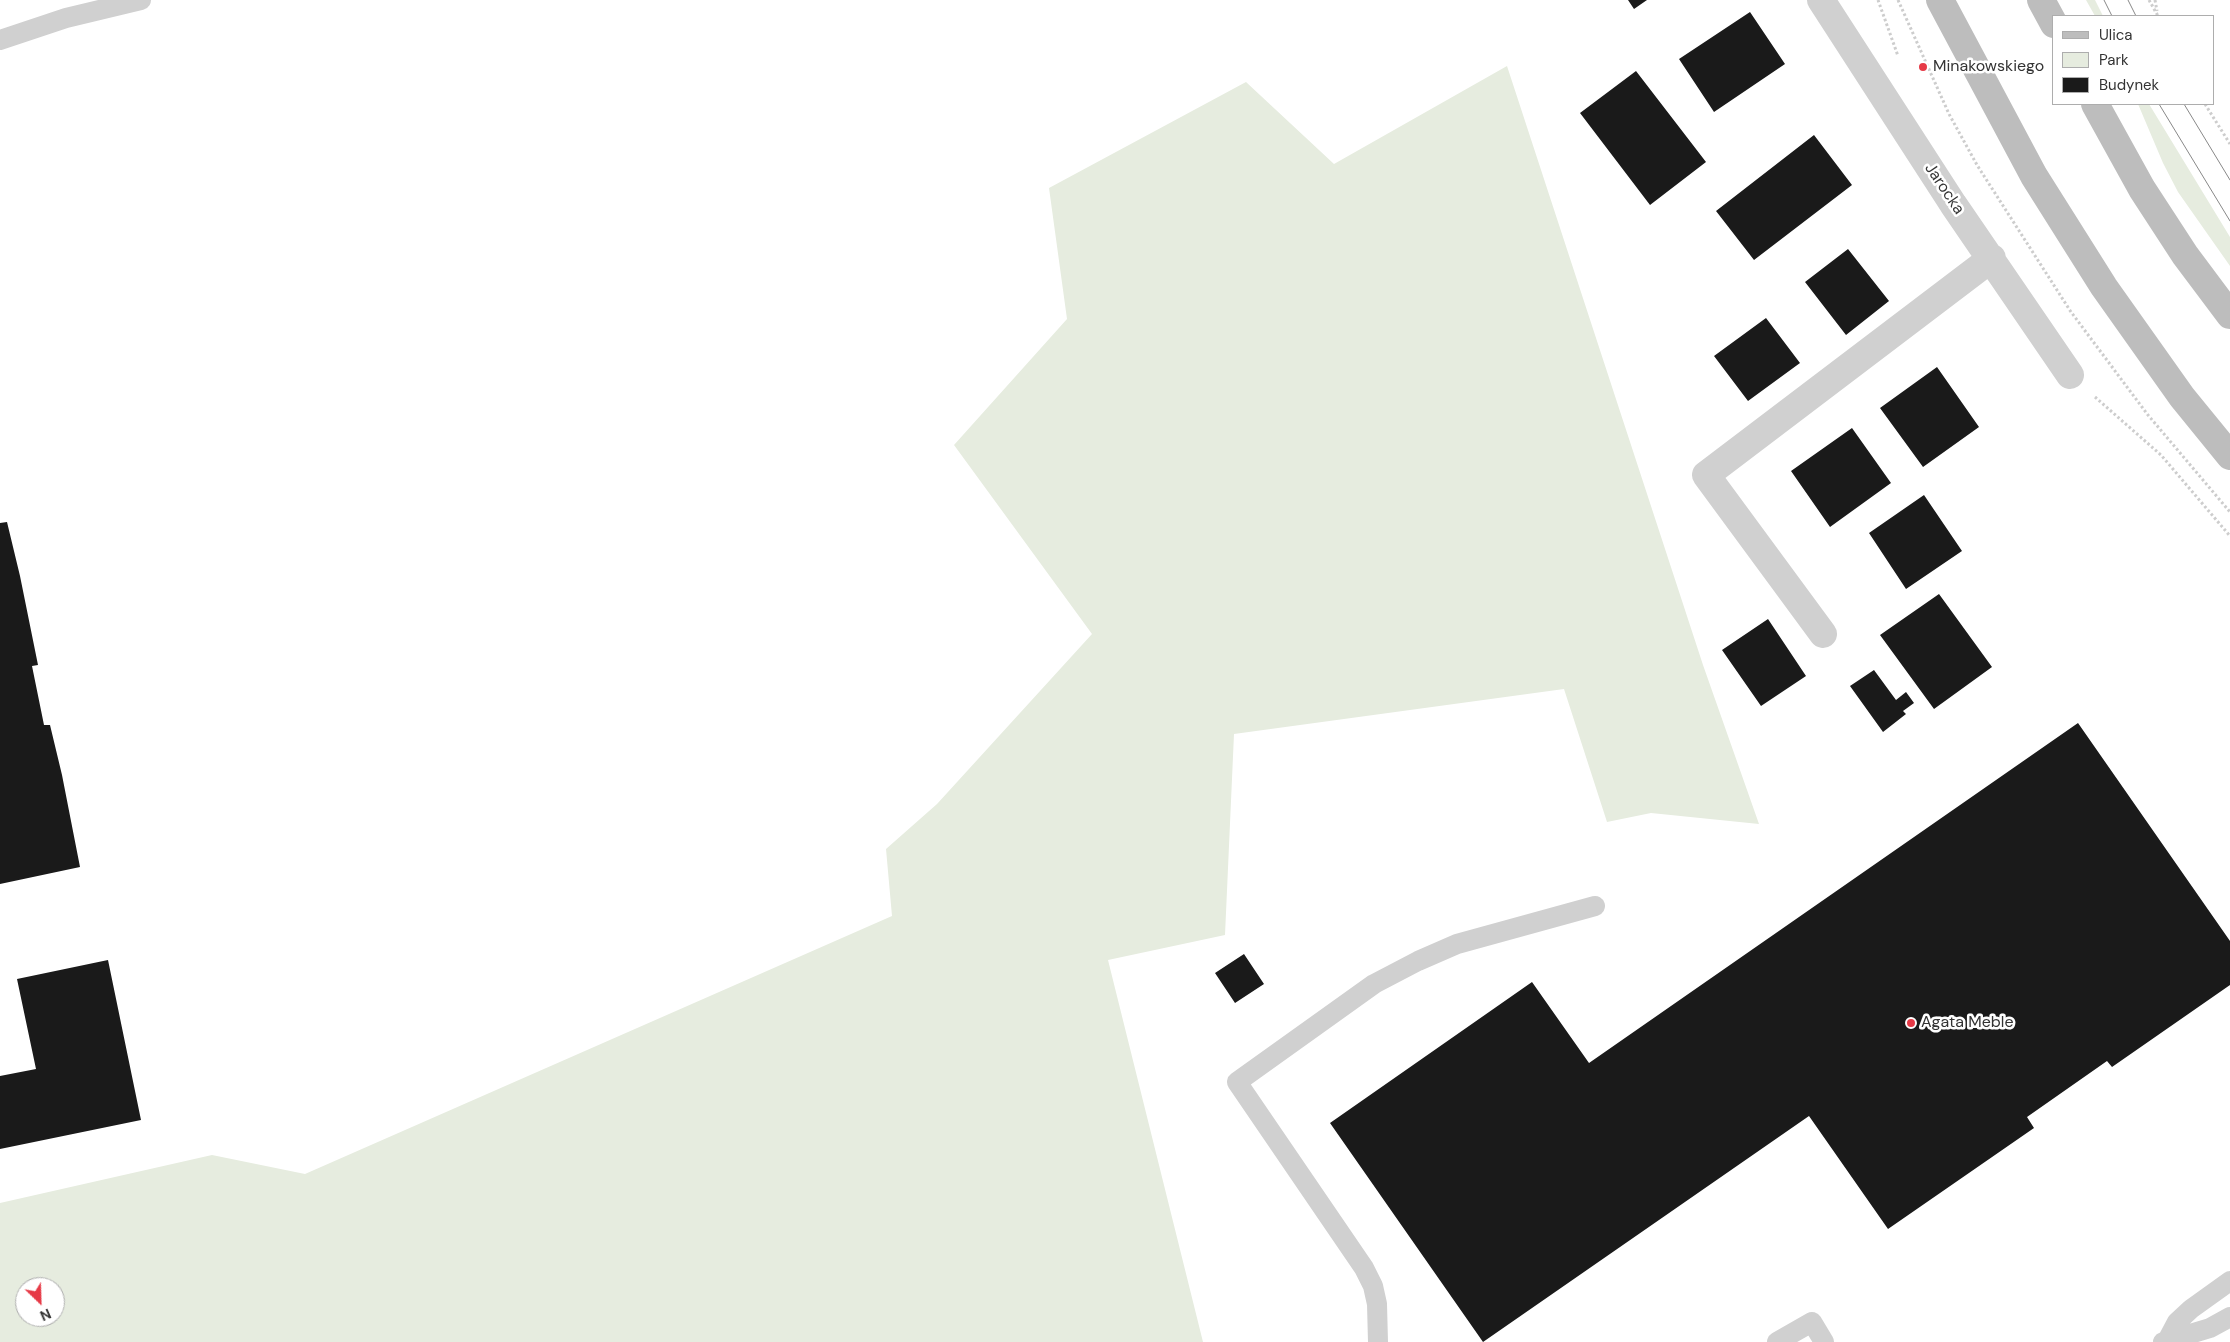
<!DOCTYPE html>
<html>
<head>
<meta charset="utf-8">
<style>
	body { margin:0 }
	#map { position:relative; width:2230px; height:1342px; overflow:hidden; background:#fff; font-family:"DM Sans",sans-serif }
	canvas { display:block }
	.legend { position:absolute; left:2052px; top:15px; width:162px; height:90px; box-sizing:border-box; background:#fff; border:1px solid #adadad; margin:0; padding:6px 9px; list-style:none; font-size:15px; color:#333 }
	.legend li { display:flex; align-items:center; gap:10px; height:25px }
	.legend b { width:25px; border:1px solid #adadad }
	.north { position:absolute; left:15px; top:1277px; width:50px; height:50px; box-sizing:border-box; background:#fff; border:1px solid #adadad; border-radius:50%; rotate:156deg; font-size:14px; font-weight:700; line-height:20px; text-align:center; color:#333 }
	.north::after { content:''; display:block; margin:auto; width:18px; height:22px; background:#e63946; clip-path:polygon(50% 0,100% 100%,50% 72%,0 100%) }
</style>
</head>
<body>
<div id="map">
<canvas width="2230" height="1342"></canvas>
<ul class="legend">
<li><b style="height:6px;background:#bdbdbd"></b>Ulica</li>
<li><b style="height:14px;background:#e6ecdf"></b>Park</li>
<li><b style="height:14px;background:#1a1a1a"></b>Budynek</li>
</ul>
<div class="north">N</div>
</div>
<script>
const ctx = document.querySelector('canvas').getContext('2d');
ctx.lineJoin = 'round';
function fillPath(path, color) { ctx.fillStyle = color; ctx.fill(path, 'evenodd'); }
const toPath = rows => new Path2D(rows.map(r => 'M' + r).join(''));
function strokePath(path, color, width, dash) { ctx.strokeStyle = color; ctx.lineWidth = width; ctx.lineCap = dash ? 'butt' : 'round'; ctx.setLineDash(dash || []); ctx.stroke(path); }
function label(font, color, halo, rows, align = 'center') {
  ctx.font = font + ' "DM Sans",sans-serif'; ctx.lineWidth = 5; ctx.setLineDash([]); ctx.textBaseline = 'middle'; ctx.strokeStyle = halo; ctx.fillStyle = color; for (const [text, x, y, turn = 0] of rows) {
    ctx.save(); ctx.translate(x, y); ctx.rotate((+turn || 0) * Math.PI / 180); ctx.textAlign = isNaN(turn) ? turn : align; if (halo) ctx.strokeText(text, 0, 0); ctx.fillText(text, 0, 0); ctx.restore();
  }
}
fillPath(toPath([
	[2086,0,2095,0,2103,16,2095,16],
	[1507,66,1703,665,1759,824,1651,813,1607,822,1564,689,1234,734,1225,935,1108,960,1203,1342,0,1342,0,1203,212,1155,305,1174,892,916,886,849,937,804,1092,634,954,445,1067,319,1049,188,1246,82,1334,164],
	[25,1287,55,1287,55,1317,25,1317],
	[2138,104,2149,104,2230,237,2230,266,2178,192,2163,163]
]), '#e6ecdf');
fillPath(toPath([
	[1628,0,1647,0,1634,9],
	[1750,12,1785,64,1714,112,1679,59],
	[1636,71,1706,162,1650,205,1580,113],
	[1814,135,1852,185,1754,260,1716,211],
	[1848,249,1889,301,1846,335,1805,282],
	[1766,318,1800,363,1748,401,1714,356],
	[1937,367,1979,427,1923,467,1880,408],
	[1852,428,1891,483,1830,527,1791,471],
	[1924,495,1962,551,1906,589,1869,533],
	[7,522,20,576,38,665,32,666,44,725,50,725,62,775,80,867,0,884,0,523],
	[1939,594,1992,667,1934,709,1880,635],
	[1768,619,1806,676,1761,706,1722,650],
	[1874,670,1896,700,1906,692,1914,703,1903,711,1906,714,1883,732,1850,686],
	[2078,723,2230,941,2230,985,2112,1067,2107,1061,2027,1117,2034,1128,1888,1229,1809,1116,1483,1342,1330,1123,1532,982,1589,1063],
	[1244,954,1264,984,1235,1003,1215,973],
	[108,960,141,1120,0,1149,0,1076,36,1069,17,979]
]), '#1a1a1a');
strokePath(toPath([
	[1878,0,1898,56],
	[1898,0,1949,114,1977,165,2071,312,2148,415,2230,512],
	[2149,0,2158,16],
	[2155,0,2157,11],
	[2205,104,2230,144],
	[2095,397,2161,455,2230,536]
]), '#cdcdcd', 3, [2.5, 2.5]);
strokePath(toPath([
	[0,40,66,18,141,0],
	[2168,1339,2177,1322,2191,1309,2230,1281],
	[1378,1342,1377,1304,1373,1286,1364,1268,1237,1082,1374,984,1418,961,1457,944,1595,906],
	[1777,1342,1812,1322,1824,1342],
	[2163,1342,2210,1328,2230,1317]
]), '#d0d0d0', 20);
strokePath(toPath([
	[1821,0,1953,204,2070,375],
	[1823,634,1706,475,1992,258]
]), '#d0d0d0', 28);
strokePath(toPath([
	[1940,0,2034,176,2104,287,2182,397,2230,456],
	[2041,0,2054,24],
	[2095,104,2142,189,2185,255,2230,315]
]), '#bdbdbd', 28);
strokePath(toPath([
	[2104,0,2112,16],
	[2128,0,2136,16],
	[2159,104,2230,221],
	[2184,104,2230,180]
]), '#888', 1);
for (const [x, y, r, color] of [
	[1923,67,5,"#e63946"],
	[1911,1023,5,"#e63946"]
]) { const dot = new Path2D(); dot.arc(x, y, r, 0, 2 * Math.PI); ctx.fillStyle = color; ctx.fill(dot); strokePath(dot, '#fff', 2); }
label('16px', '#333', '#fff', [
	["Minakowskiego",1933,67],
	["Agata Meble",1921,1023]
], 'left');
label('16px', '#333', '#fff', [
	["Jarocka",1944,189,56]
]);
</script>
</body>
</html>
